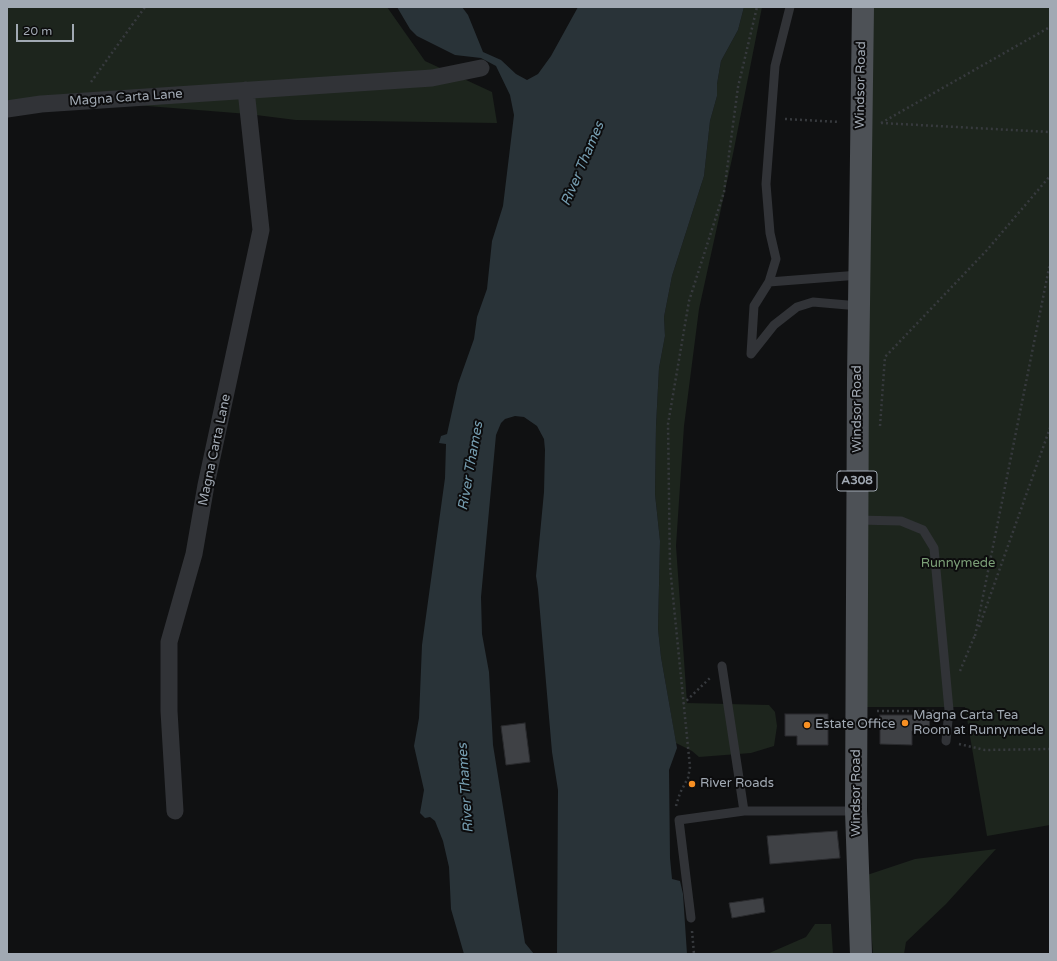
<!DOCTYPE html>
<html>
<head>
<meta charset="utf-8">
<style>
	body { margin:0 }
	#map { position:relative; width:1057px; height:961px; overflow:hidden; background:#101112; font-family:"Varela Round",sans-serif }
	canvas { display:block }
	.frame { position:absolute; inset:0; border:8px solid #a1a9b3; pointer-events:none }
	.scale { position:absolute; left:16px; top:24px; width:58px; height:18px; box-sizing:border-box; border:2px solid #a1a9b3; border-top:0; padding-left:5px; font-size:12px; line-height:14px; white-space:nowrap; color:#a1a9b3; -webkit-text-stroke:3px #0c0c0d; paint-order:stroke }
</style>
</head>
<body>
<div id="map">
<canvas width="1057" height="961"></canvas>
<div class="frame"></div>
<div class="scale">20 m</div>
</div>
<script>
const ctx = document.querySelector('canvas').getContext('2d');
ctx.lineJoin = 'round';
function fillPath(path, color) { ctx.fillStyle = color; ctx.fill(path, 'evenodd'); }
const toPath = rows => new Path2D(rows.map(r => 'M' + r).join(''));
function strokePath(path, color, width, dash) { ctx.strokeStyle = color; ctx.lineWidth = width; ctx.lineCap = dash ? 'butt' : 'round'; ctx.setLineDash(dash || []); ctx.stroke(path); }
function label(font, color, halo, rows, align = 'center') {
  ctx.font = font + ' "Varela Round",sans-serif'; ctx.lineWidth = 4; ctx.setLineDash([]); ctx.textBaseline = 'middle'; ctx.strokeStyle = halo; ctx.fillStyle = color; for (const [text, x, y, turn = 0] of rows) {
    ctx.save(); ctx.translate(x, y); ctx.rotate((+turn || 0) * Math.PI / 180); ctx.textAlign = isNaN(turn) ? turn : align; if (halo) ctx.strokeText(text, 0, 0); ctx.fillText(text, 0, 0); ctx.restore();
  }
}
fillPath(toPath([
	[7,7,387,7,425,61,492,92,497,123,296,120,248,114,135,105,41,104,7,100],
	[744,7,762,7,733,154,699,309,684,426,676,546,687,703,769,705,775,712,777,726,774,746,751,753,699,757,692,751,676,743,661,657,658,629,660,541,655,494,656,426,659,368,665,336,664,317,672,276,704,176,710,121,717,96,717,84,721,61,738,30],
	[871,7,1050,7,1050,825,987,836,965,707,866,707],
	[996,849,946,904,906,942,904,954,873,954,867,875,915,859],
	[815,924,831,924,833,954,767,954,806,937]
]), '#1d251d');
fillPath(toPath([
	[397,7,462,7,468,15,483,52,501,60,516,74,527,80,538,74,551,56,578,7,744,7,738,30,721,61,717,84,717,96,710,121,704,176,672,276,664,317,665,336,659,368,656,426,655,494,660,541,658,629,661,657,677,748,669,770,670,858,672,879,680,881,683,894,687,954,557,954,558,790,552,752,538,589,536,576,544,492,545,450,544,439,537,426,524,417,515,416,505,419,501,423,496,435,481,597,482,634,489,672,493,745,525,943,534,954,464,954,451,909,449,867,443,841,435,821,430,817,425,818,420,813,424,790,414,746,419,718,422,645,445,478,446,444,439,443,441,436,447,434,458,384,474,339,477,317,487,289,492,241,503,206,514,115,510,95,496,66,481,58,455,55,417,36,410,29]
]), '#293338');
const building = toPath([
	[785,714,828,714,828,745,797,745,797,736,785,736,785,714],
	[880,715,930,715,929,731,912,731,912,745,880,744,880,715],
	[525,723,530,762,506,765,501,726,525,723],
	[837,831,840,858,770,864,767,836,837,831],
	[763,898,765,912,732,918,729,903,763,898]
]);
fillPath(building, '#3f4145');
strokePath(building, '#2a2b2e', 1);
strokePath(toPath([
	[91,82,145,7],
	[785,119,840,122],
	[881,123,1050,27],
	[881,123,1050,132],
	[880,426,885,357,987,250,1050,176],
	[979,627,1050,428],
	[975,636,1050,263],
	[960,671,975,635],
	[683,704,710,678],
	[877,711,934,711],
	[959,744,985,750,1050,749],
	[676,806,680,793,688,778,690,767,670,567,668,424,689,301,724,192,738,87,757,7],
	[692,931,694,954]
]), '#373a3e', 2.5, [2, 3]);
strokePath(toPath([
	[769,282,859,275],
	[751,354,754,306,769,282,776,259,770,233,766,184,775,66,790,7],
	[751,354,774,325,797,307,813,302,859,306],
	[857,520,901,521,923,530,934,548,949,710,946,741],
	[722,666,744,811],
	[691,918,679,820,744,811,856,811]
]), '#313337', 9);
strokePath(toPath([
	[7,109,41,104,432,78,481,68],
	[175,811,169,711,169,642,194,554,206,485,261,230,246,90]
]), '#313337', 17);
strokePath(toPath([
	[861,954,856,811,858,379,863,7]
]), '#4d5156', 22);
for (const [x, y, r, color] of [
	[905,723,4,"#f89023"],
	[807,725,4,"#f89023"],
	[692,784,4,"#f89023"]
]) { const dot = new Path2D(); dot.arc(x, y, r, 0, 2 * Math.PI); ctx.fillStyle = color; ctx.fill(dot); strokePath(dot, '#0c0c0d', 1.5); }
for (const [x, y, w] of [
	[857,481,40]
]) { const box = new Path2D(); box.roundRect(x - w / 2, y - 10, w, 20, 3); ctx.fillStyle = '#0c0c0d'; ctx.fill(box); strokePath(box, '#a1a9b3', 1); }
label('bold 12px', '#a1a9b3', null, [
	["A308",857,481]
]);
label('13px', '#a1a9b3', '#0c0c0d', [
	["Windsor Road",861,85,-89],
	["Magna Carta Lane",126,98,-4],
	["Windsor Road",858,409,-90],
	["Magna Carta Lane",215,450,-78],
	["Windsor Road",857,793,-90]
]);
label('13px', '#7b9f77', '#0c0c0d', [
	["Runnymede",958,564]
]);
label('13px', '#a1a9b3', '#0c0c0d', [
	["Magna Carta Tea",913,716],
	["Room at Runnymede",913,731],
	["Estate Office",815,725],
	["River Roads",700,784]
], 'left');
label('italic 14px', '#769eb1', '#0c0c0d', [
	["River Thames",583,164,-67],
	["River Thames",471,466,-80],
	["River Thames",466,788,-94]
]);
</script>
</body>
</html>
